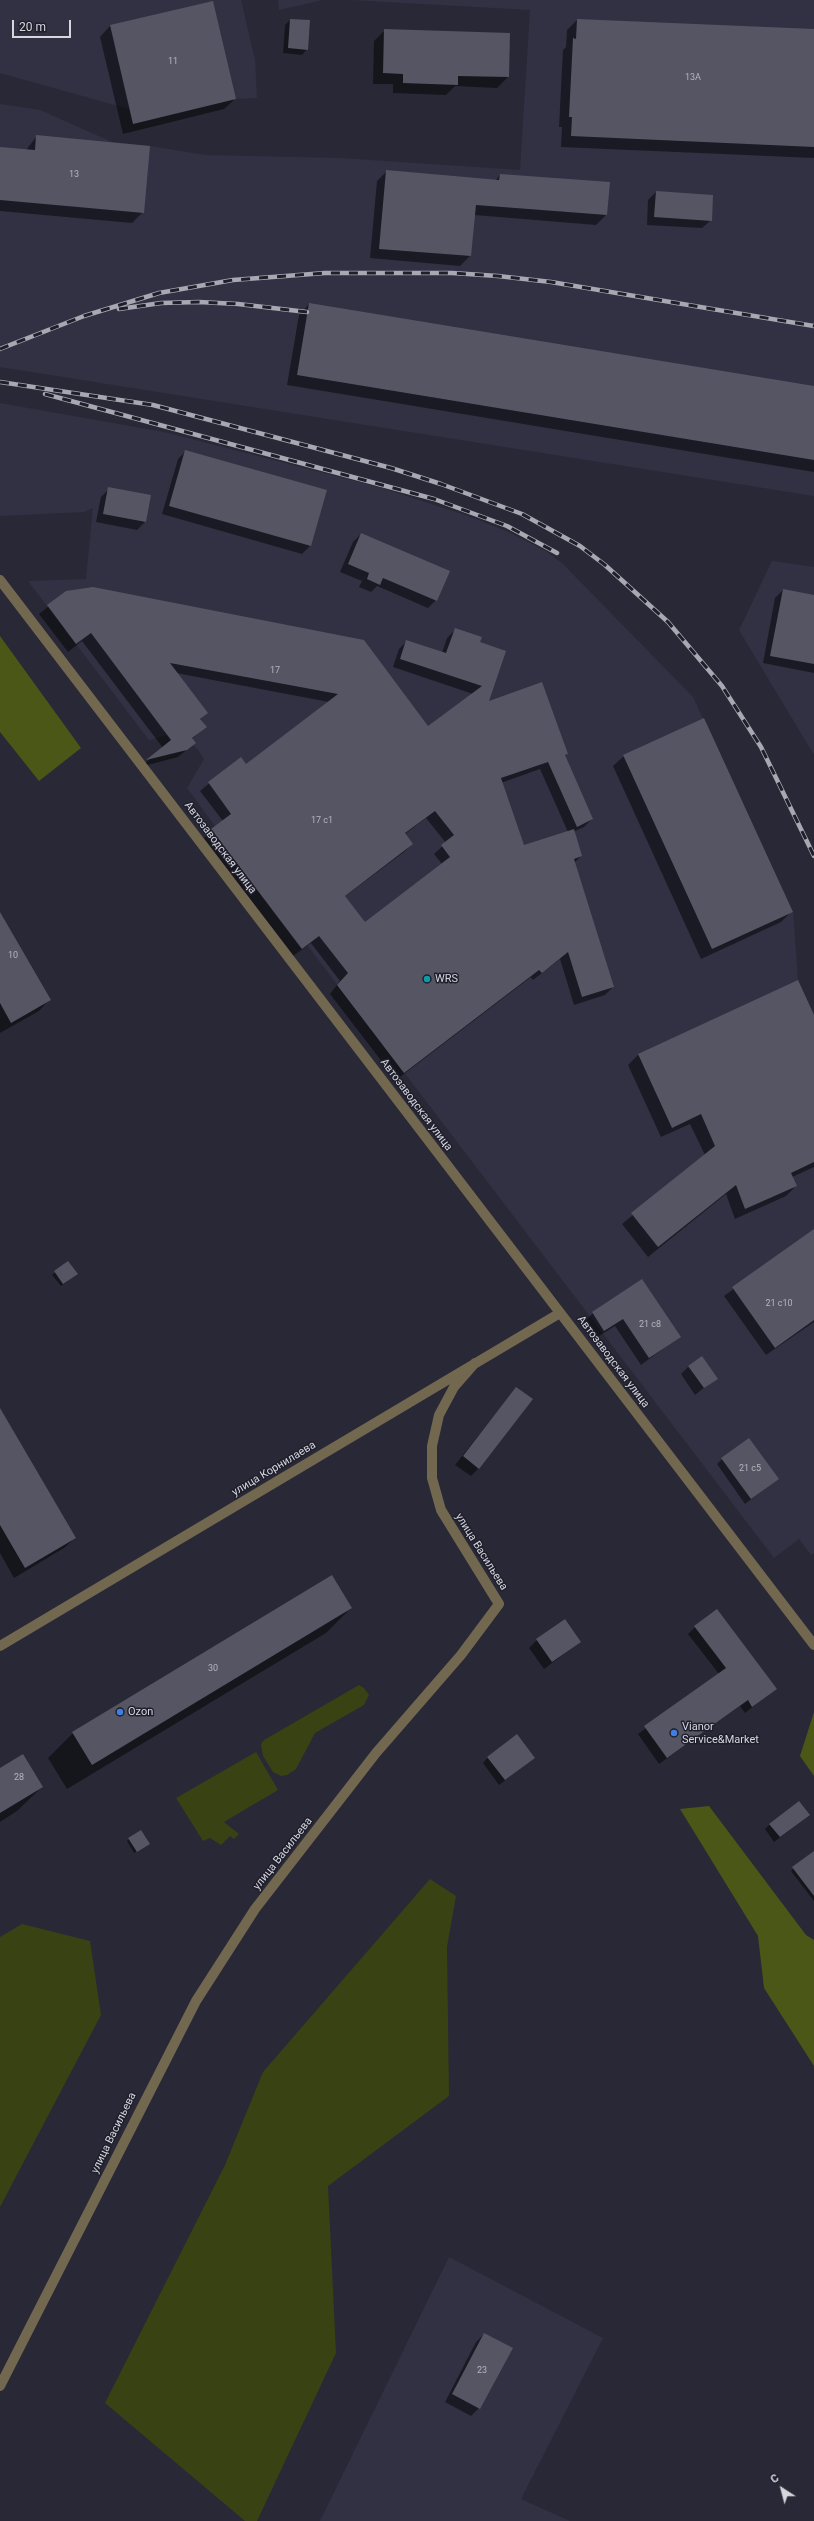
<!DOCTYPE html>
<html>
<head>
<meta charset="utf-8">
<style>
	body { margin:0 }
	#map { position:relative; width:814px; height:2521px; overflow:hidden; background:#292836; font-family:Roboto,sans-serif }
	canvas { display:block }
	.north { position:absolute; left:762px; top:2469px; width:40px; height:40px; -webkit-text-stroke:3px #1f1f2c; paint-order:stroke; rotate:324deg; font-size:11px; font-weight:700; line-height:16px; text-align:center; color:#d6d6df }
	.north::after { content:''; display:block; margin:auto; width:14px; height:18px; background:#d6d6df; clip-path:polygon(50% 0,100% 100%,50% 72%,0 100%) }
	.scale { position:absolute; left:12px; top:20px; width:59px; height:18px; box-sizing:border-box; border:2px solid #d6d6df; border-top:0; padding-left:5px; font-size:12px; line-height:14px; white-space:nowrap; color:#d6d6df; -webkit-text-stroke:3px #1f1f2c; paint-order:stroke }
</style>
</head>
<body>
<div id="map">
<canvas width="814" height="2521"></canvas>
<div class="north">С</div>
<div class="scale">20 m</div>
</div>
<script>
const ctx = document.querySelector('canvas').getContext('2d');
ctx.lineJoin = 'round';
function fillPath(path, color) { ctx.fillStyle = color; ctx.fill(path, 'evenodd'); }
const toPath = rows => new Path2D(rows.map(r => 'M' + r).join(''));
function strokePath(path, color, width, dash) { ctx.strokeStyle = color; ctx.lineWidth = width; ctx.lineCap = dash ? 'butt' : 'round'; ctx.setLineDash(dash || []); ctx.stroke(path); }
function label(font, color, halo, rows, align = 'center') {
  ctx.font = font + ' Roboto,sans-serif'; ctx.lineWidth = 3; ctx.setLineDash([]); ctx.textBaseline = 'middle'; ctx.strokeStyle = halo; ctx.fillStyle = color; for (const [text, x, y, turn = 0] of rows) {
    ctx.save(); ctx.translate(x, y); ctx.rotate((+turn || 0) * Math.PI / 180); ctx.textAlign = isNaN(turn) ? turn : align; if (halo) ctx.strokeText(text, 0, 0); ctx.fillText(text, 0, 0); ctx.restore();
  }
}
fillPath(toPath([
	[0,0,241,0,255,60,257,98,236,99,133,124,129,109,0,73],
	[278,0,323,0,279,10],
	[351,0,814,0,814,496,0,367,0,104,40,110,112,142,150,146,205,155,340,158,520,170,530,10],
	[0,403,164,432,379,487,468,516,506,531,546,551,563,564,693,697,793,912,798,980,814,1015,814,1553,811,1555,799,1539,774,1558,307,945,301,949,211,829,215,826,187,788,204,759,198,750,193,745,174,753,167,743,171,740,168,735,149,740,28,581,86,579,93,508,84,512,0,516],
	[772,561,814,567,814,755,739,630],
	[449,2257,603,2338,521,2499,570,2521,320,2521]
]), '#323144');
fillPath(toPath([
	[359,1685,364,1688,369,1695,364,1705,315,1733,296,1769,287,1775,281,1776,273,1772,263,1756,261,1744,264,1740],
	[256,1752,278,1790,224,1822,239,1834,234,1839,230,1836,221,1845,210,1838,203,1841,176,1798],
	[430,1879,456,1896,447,1947,449,2096,328,2186,336,2353,257,2521,245,2521,105,2403,225,2165,263,2072],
	[22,1924,90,1941,101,2015,0,2207,0,1937]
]), '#394213');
fillPath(toPath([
	[0,636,81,748,39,781,0,732],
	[814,1712,814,1776,800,1756],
	[709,1806,806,1935,814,1940,814,2066,764,1988,758,1936,680,1809]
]), '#4b5717');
fillPath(toPath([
	[290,20,307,49,302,55,283,53,285,25],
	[577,20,814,30,814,158,561,147,562,127,559,127,563,50,566,47,567,30],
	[110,26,235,99,224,109,123,134,100,37],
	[385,30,509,34,508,77,497,88,455,86,446,95,393,93,393,84,373,84,374,41],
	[37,136,143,212,132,223,0,211,0,148,26,150],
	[387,171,495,181,500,175,609,183,606,215,596,225,474,215,470,256,460,266,370,258,377,181],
	[656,192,711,220,702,228,647,225,648,200],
	[309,304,814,387,814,472,287,385,299,315],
	[186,451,326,491,310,546,302,554,162,514,178,459],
	[109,489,145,522,137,530,96,522,101,497],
	[361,534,436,600,428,608,377,586,371,592,359,587,362,581,340,572,353,542],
	[93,588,428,728,473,694,393,667,399,649,407,641,442,653,447,638,455,630,479,643,488,703,567,754,564,757,592,819,584,827,573,832,581,856,574,863,613,987,605,995,574,1005,560,959,533,980,531,977,396,1080,330,994,340,981,311,943,293,956,204,838,223,821,200,791,240,758,246,766,329,702,176,673,206,713,200,720,205,727,192,739,195,743,178,757,140,767,163,748,82,641,68,652,39,614,66,592],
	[540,769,568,832,523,846,501,783],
	[426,818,446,843,434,854,442,864,364,924,344,897,404,852,412,844,405,834],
	[783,590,814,596,814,673,763,663,775,598],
	[624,756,792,911,781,922,701,959,613,766],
	[0,914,49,1000,39,1011,0,1033],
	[814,1018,814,1167,792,1177,796,1186,786,1196,735,1219,726,1194,648,1257,622,1224,705,1155,690,1124,661,1137,628,1065,638,1055],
	[814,1230,814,1322,766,1355,724,1296],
	[68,1262,74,1276,61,1286,52,1275],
	[642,1280,679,1337,641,1365,615,1326,596,1338,585,1321,593,1313],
	[689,1366,716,1378,695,1395,681,1374],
	[516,1388,479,1468,471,1476,455,1465],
	[0,1410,75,1538,64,1548,14,1578,0,1553],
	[722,1459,778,1479,745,1504,717,1464],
	[351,1608,326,1633,67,1789,48,1758,73,1733],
	[695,1627,775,1689,745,1713,740,1706,659,1764,638,1734,719,1674,688,1634],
	[537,1640,580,1642,544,1669,529,1648],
	[488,1757,534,1758,499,1785,483,1763],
	[0,1769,42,1787,17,1811,0,1822],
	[803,1820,774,1842,765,1829,770,1824],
	[129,1839,146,1846,134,1853,127,1841],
	[814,1852,814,1901,791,1871],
	[484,2334,479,2408,471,2416,445,2402,476,2342]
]), '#0007');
fillPath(toPath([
	[213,1,236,99,133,124,110,25],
	[290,19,310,20,308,50,288,48],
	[577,19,814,29,814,147,571,136,572,117,569,117,573,38,576,39],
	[384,29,510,33,509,77,458,76,458,85,403,83,403,74,383,73],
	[36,135,150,146,144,213,0,200,0,147,35,150],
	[386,170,499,180,500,174,610,182,607,215,476,205,471,256,379,249],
	[656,191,713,195,712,221,654,217],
	[309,303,814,386,814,460,297,375],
	[185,450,327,490,311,546,169,506],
	[108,487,151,495,146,522,103,514],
	[361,533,450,571,437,601,383,578,380,585,367,579,369,573,348,564],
	[93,587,364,640,428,726,482,686,400,659,406,640,446,653,455,628,482,637,480,642,506,651,489,701,542,682,568,754,565,755,593,819,577,827,548,762,501,778,524,845,574,829,582,856,574,859,614,987,582,997,568,952,542,973,539,970,404,1073,337,985,348,973,319,936,302,949,211,829,231,814,208,782,241,757,246,764,338,694,170,663,208,713,200,719,207,727,192,738,196,743,187,750,146,760,171,740,91,633,76,644,47,605,66,591],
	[435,811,454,835,441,845,450,857,365,922,345,896,413,844,405,833],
	[783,589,814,595,814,664,770,656],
	[704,718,793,912,712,949,623,755],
	[0,912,51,1000,11,1023,0,1003],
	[798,980,814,1015,814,1162,791,1173,797,1186,745,1209,736,1185,658,1247,631,1213,715,1146,701,1114,672,1128,638,1054],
	[814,1229,814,1320,775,1348,732,1287],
	[68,1261,78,1274,63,1284,54,1271],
	[642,1279,681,1337,649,1358,623,1319,604,1331,592,1312],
	[702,1356,718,1379,704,1388,688,1366],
	[516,1387,533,1399,479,1469,463,1456],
	[0,1408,76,1538,25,1568,0,1525],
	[749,1438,779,1479,751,1499,721,1458],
	[332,1575,352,1608,92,1765,72,1732],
	[717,1609,777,1689,752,1707,748,1700,667,1758,644,1726,726,1668,694,1626],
	[565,1619,581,1642,552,1662,536,1639],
	[517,1734,535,1758,505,1780,487,1757],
	[23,1754,43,1787,0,1813,0,1768],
	[799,1801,810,1815,780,1837,769,1824],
	[141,1830,150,1844,137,1852,128,1838],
	[814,1851,814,1896,792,1867],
	[484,2333,513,2348,480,2409,452,2394]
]), '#555564');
strokePath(toPath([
	[0,580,814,1645],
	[0,1646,560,1313],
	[0,2386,196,2001,255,1909,376,1753,461,1655,499,1604,441,1510,432,1478,432,1446,439,1415,454,1387,475,1363]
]), '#72684f', 10);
const rail = toPath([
	[119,309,161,303,199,302,238,304,307,312],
	[0,349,84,316,159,293,233,280,325,273,452,273,498,276,551,282,814,326],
	[0,382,153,405,391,468,441,484,522,514,580,546,605,565,668,622,722,686,761,747,814,856],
	[45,394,434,499,507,526,557,553]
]);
strokePath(rail, '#a8a8b2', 4.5);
strokePath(rail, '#1f1f2c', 3, [9]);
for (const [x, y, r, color] of [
	[427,979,4,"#0f9aa8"],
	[120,1712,4,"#3f7fe0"],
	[674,1733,4,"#3f7fe0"]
]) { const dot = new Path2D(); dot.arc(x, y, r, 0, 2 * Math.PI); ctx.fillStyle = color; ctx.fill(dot); strokePath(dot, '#1f1f2c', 1.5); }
label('9px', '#b6b6c0', null, [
	["11",173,62],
	["13А",693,78],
	["13",74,175],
	["17",275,671],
	["17 с1",322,821],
	["10",13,956],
	["21 с10",779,1304],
	["21 с8",650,1325],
	["21 с5",750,1469],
	["30",213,1669],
	["28",19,1778],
	["23",482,2371]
]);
label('11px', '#d6d6df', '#1f1f2c', [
	["Автозаводская улица",220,848,53],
	["Автозаводская улица",416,1105,53],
	["Автозаводская улица",613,1362,53],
	["улица Корнилаева",274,1469,-31],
	["улица Васильева",481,1552,58],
	["улица Васильева",283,1854,-52],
	["улица Васильева",114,2133,-64]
]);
label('11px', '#d6d6df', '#1f1f2c', [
	["WRS",435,979],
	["Ozon",128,1712],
	["Vianor",682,1727],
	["Service&Market",682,1740]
], 'left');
</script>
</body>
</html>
